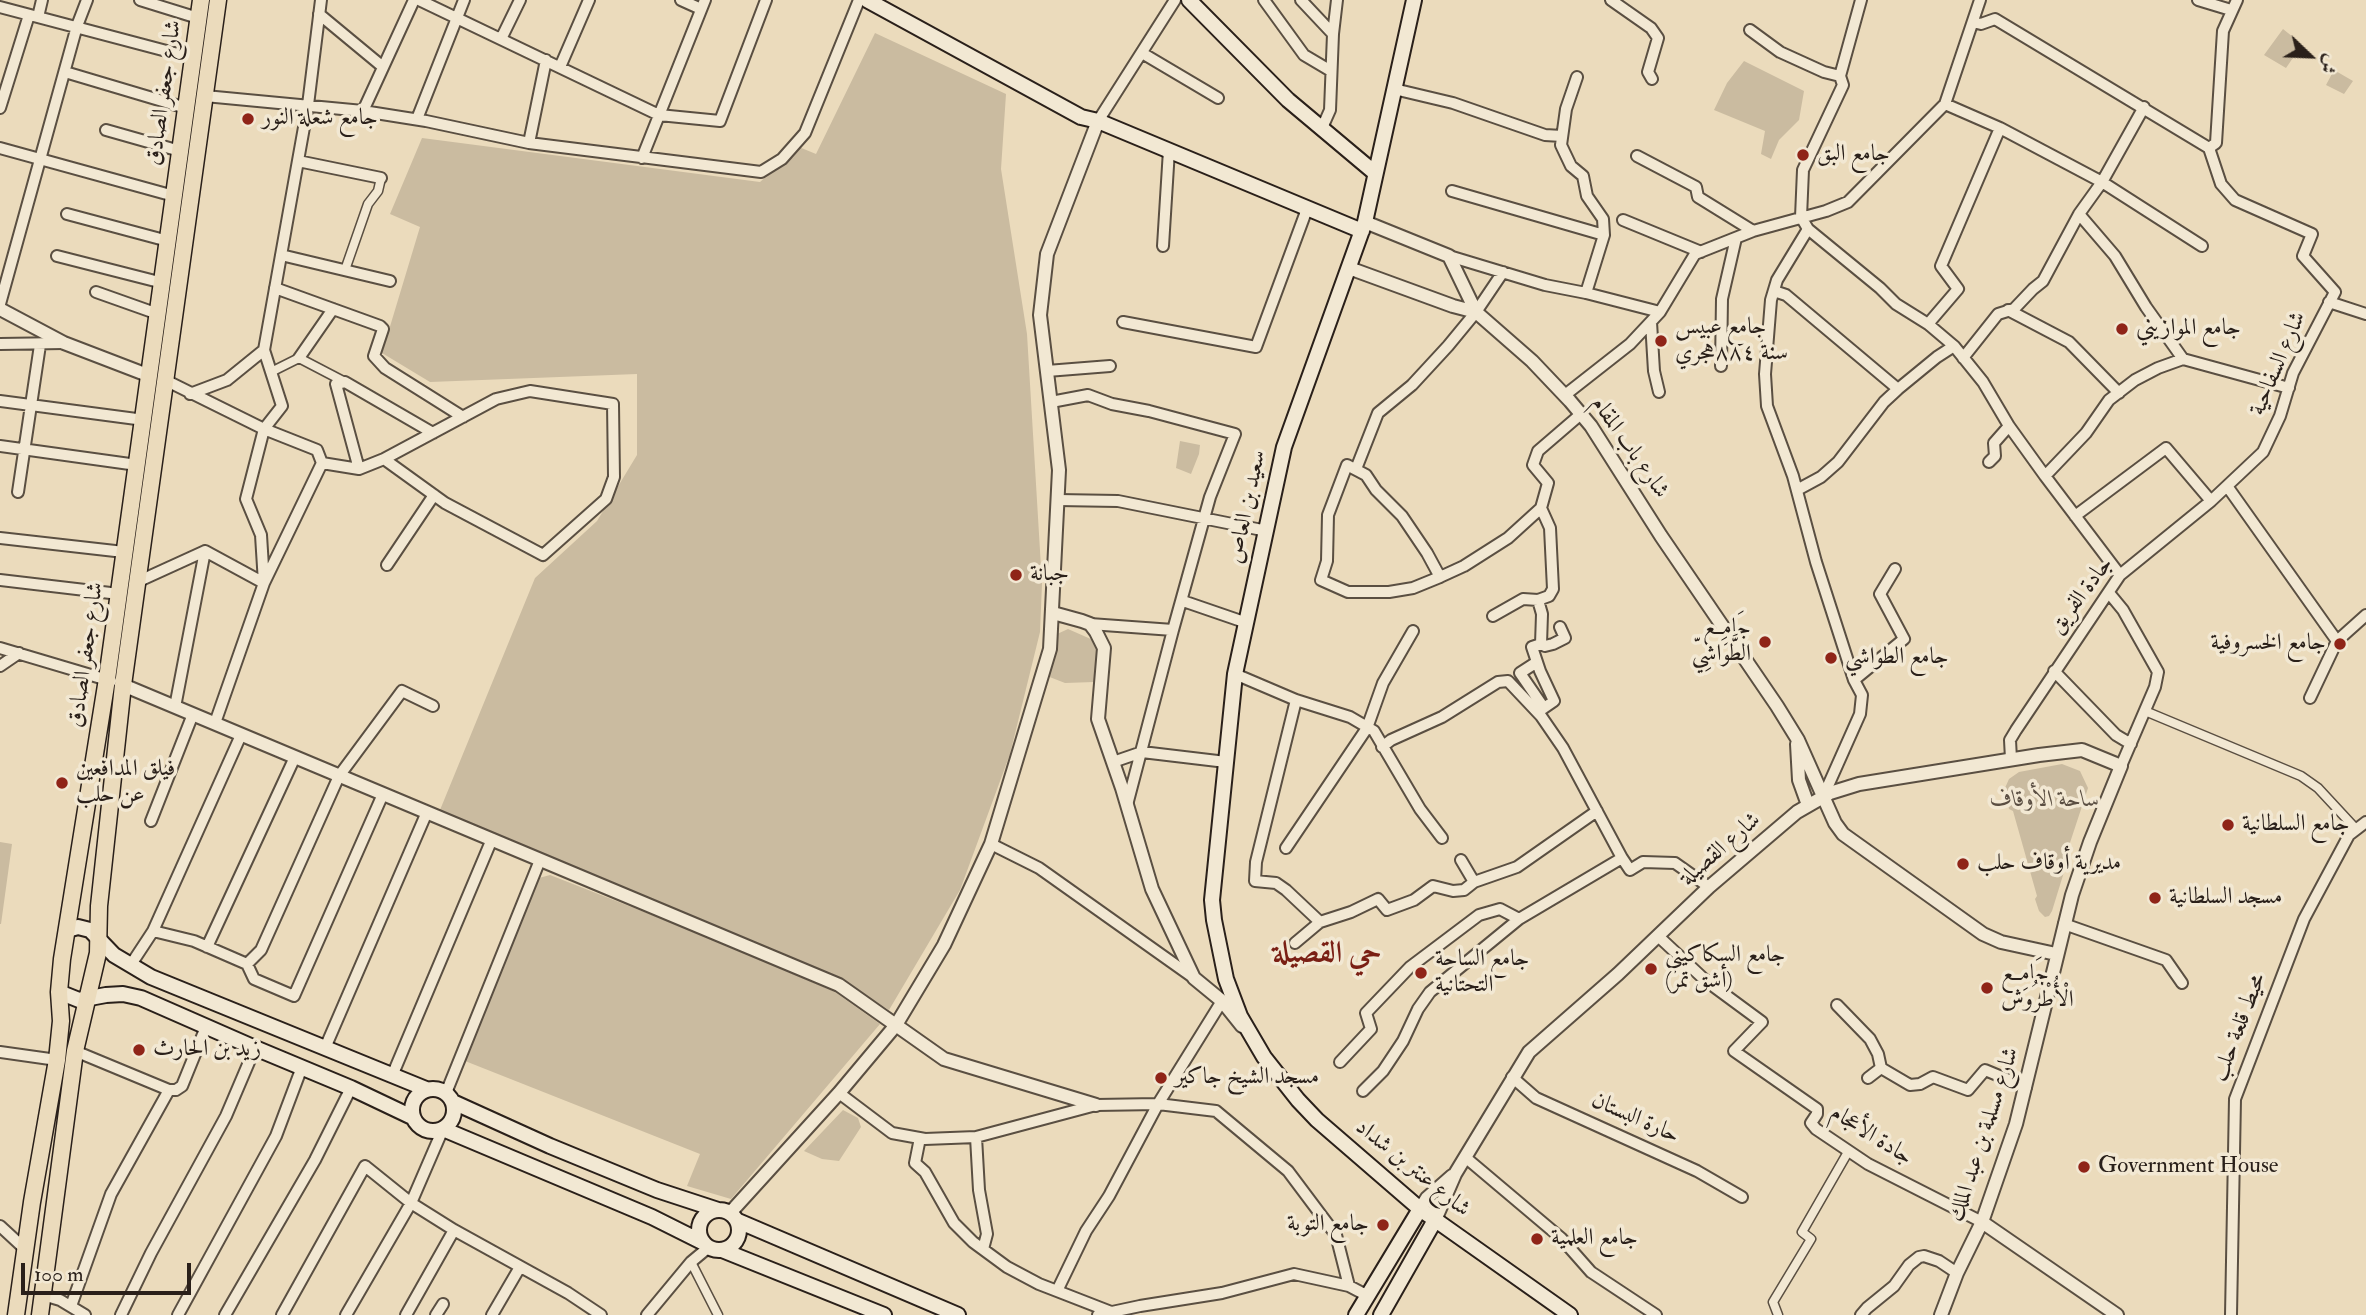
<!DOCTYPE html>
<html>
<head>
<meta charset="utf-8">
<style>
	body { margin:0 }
	#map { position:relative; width:2366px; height:1315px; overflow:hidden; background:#ebdbbc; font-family:"IM FELL Double Pica",Amiri,serif }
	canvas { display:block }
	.north { position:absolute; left:2275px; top:21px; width:70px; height:70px; -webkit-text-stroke:5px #f2e8d3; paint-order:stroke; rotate:113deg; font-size:19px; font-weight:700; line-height:28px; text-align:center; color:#2a201a }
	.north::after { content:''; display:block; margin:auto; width:24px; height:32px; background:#2a201a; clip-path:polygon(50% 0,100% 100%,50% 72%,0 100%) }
	.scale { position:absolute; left:21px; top:1263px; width:170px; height:32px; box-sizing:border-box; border:4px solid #2a201a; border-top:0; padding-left:9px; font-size:21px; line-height:24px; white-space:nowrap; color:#2a201a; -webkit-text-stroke:5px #f2e8d3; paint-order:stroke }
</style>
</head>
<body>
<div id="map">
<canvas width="2366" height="1315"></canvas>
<div class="north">ش</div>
<div class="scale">100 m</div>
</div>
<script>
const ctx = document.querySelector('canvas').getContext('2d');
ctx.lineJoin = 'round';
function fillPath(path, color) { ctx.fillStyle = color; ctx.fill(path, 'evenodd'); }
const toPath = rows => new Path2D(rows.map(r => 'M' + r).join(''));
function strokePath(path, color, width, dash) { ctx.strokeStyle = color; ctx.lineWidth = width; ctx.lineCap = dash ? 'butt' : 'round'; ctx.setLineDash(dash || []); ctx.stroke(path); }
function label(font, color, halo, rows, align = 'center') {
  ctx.font = font + ' "IM FELL Double Pica",Amiri,serif'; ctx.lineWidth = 7; ctx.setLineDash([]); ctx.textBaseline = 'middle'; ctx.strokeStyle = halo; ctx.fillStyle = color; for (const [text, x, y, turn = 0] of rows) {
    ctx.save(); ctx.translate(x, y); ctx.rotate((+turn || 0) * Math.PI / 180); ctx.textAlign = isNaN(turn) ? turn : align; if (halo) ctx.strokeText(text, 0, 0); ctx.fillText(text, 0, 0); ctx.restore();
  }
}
fillPath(toPath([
	[2283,29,2298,41,2295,47,2299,49,2286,68,2264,55],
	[875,33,1006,94,1001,169,1027,334,1042,584,1040,632,1010,754,960,890,889,1010,856,989,801,964,440,810,535,578,597,521,637,455,637,374,430,382,382,353,420,227,390,214,422,138,760,182,799,147,816,154],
	[1744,61,1804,91,1799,120,1779,140,1771,159,1761,154,1765,131,1714,110,1727,83],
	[2334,70,2353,81,2344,94,2326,85],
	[1180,441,1200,445,1199,454,1191,474,1176,468],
	[1068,629,1093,640,1100,651,1094,682,1065,683,1047,676,1055,635],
	[2062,764,2080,771,2088,788,2061,870,2064,872,2052,911,2049,916,2045,917,2039,911,2035,899,2037,896,2013,811,2009,809,2005,788,2009,779,2019,772],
	[0,842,12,844,1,924,0,924],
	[550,875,703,935,835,992,880,1024,731,1199,687,1186,700,1154,460,1059,534,888,539,878],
	[843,1110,858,1118,861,1127,839,1161,822,1159,804,1151]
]), '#cabba0');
const pedestrian = toPath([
	[345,270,368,204,378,191,381,178],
	[271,372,299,358,345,382],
	[2145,711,2301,776,2318,788,2356,829],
	[691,1262,718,1315],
	[1778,1315,1773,1302,1811,1239,1802,1232,1848,1152]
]);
const minor = toPath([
	[140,0,198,18],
	[419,0,659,115,720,121,766,0],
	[681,0,701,9],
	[1264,0,1304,55,1331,71],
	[1301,0,1333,34],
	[1611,0,1651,28,1658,38,1648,72,1652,79],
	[1861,0,1840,76,1843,85,1803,170,1801,217,1808,229,1880,288,1896,304,1928,324,1954,346,1983,382,2009,426,2045,476,2120,575],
	[2198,0,2231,10],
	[0,7,193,58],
	[319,14,383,67],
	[38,17,42,0],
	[1973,22,1981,24,1995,19,2209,148,2216,143,2223,31,2237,0],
	[1750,30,1780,52,1824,72,1840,76],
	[501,39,520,0],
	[1142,53,1218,98],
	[560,67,589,0],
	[65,72,186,108],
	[1577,77,1566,109,1561,145,1571,166,1583,176,1587,196,1603,219,1604,235,1586,293],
	[1394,89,1453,103,1545,135,1562,136],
	[205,96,363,111,426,121,529,143,761,172,782,159,805,133,859,0],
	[1945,104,2000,128,2102,182,2202,246],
	[0,108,29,15],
	[363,111,414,0],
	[417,119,464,0],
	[1098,121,1175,0],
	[1322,128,1330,110,1333,34,1337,0],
	[106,130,180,151],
	[529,143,546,60],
	[0,148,174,196],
	[1637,156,1696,187,1698,197,1753,231],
	[642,158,705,0],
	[298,161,381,178],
	[1452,191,1604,235],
	[67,214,168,241],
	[2079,214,2115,256,2146,307,2183,359],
	[1623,220,1701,252],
	[1808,229,1777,280,1771,300,1765,374,1767,406,1793,476,1816,562,1854,680,1862,695,1860,714,1823,797],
	[1163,246,1169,150],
	[281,255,390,281],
	[57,256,163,283],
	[1449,256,1545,285,1586,293,1660,312,1695,254,1753,231,1826,211,1848,202,1945,104,1980,0],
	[275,288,380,326,383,329,374,356,385,368,463,417],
	[1774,291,1786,295,1898,389],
	[96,292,158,314],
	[2329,302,2366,314],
	[0,304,77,26,87,0],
	[2008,310,2069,342,2119,393],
	[1123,322,1256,347,1307,209],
	[1651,322,1654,371,1659,392],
	[1928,324,1958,289,1941,266,2000,128],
	[0,344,64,343],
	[299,358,333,309],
	[1963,358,1998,314,2014,309,2033,289,2043,281,2079,214,2102,182,2144,107],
	[1721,366,1722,299,1736,238],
	[1047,371,1110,366],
	[165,380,264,429,317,450,322,463,359,469,384,459,496,399,530,391,613,404,614,477,606,499,543,555,445,503,384,459],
	[190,394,227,380,264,350],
	[1565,395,1630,344,1660,312],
	[0,401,144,420],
	[1051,402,1088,395,1112,404,1149,411,1235,434,1210,497,1173,630,1090,624],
	[0,446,137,465],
	[1989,462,1995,456,1994,443,2009,426],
	[359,469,336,384,345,382,433,433],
	[1356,469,1378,413,1412,385,1448,346,1476,312,1503,272],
	[2045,476,2086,433,2109,400,2135,380,2158,368,2183,359,2289,388],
	[2227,486,2337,641],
	[1797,490,1821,477,1838,462,1884,402,1898,389,1937,357,1954,346],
	[18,492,40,345],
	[1058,500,1118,501,1267,531],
	[2075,516,2166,448,2211,501],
	[0,538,124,552],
	[387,565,434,495],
	[1440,577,1427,553,1402,516,1376,490,1366,475,1347,465,1328,515,1327,561,1321,580,1348,592,1389,592,1413,588,1440,577,1464,566,1508,538,1541,508,1548,483,1533,465,1538,451,1581,414],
	[0,580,119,594],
	[137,582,205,551,264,583],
	[264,583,261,535,246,499,264,429,282,406,264,350,308,105,321,0],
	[2109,593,2123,610,2158,672,2155,687,2121,766],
	[1183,601,1247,623],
	[1493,616,1523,599,1538,600],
	[1541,644,1545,646,1553,644,1565,638,1560,627],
	[0,648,111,681],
	[1537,662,1520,673,1544,708],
	[0,666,19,653],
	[2054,671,2116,735,2131,744],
	[1235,674,1296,700,1350,717,1374,731,1420,809,1442,838],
	[1854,680,1904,639,1880,594,1895,569],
	[2310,698,2337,641,2366,615],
	[1296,700,1256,862,1255,881,1276,883,1286,890,1320,922],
	[175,707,205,551],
	[1538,712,1554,701,1540,671,1532,647,1541,644,1542,614,1538,600,1549,596,1553,589,1550,528,1541,508],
	[215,723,264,583,322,463],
	[2011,759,2010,740,2016,730,2120,575,2211,501,2263,452,2280,416,2293,373,2335,292,2303,256,2312,234,2235,200,2221,184,2209,148],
	[1113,762,1142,752,1226,762],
	[1127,805,1173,630],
	[151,821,193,714],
	[991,844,1039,868,1194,978],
	[1286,848,1367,728,1383,683,1413,631],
	[1622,858,1630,870,1643,862,1675,863,1709,887],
	[1461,860,1474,882],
	[2064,924,2166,960,2182,983],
	[153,931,194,941,247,964,261,950,339,776,402,691,433,706],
	[1658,936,1705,980,1762,1022,1734,1051,1817,1109,1817,1114,1811,1123,1816,1129,1868,1164,1982,1222],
	[1295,943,1320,922,1351,912,1378,899,1387,910,1414,900,1433,886,1453,891,1464,890,1474,882,1517,867,1597,811],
	[207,947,295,757],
	[247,964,254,979,294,996,383,794],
	[130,966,153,931,241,735],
	[1837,1005,1870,1039,1878,1054,1881,1068,1910,1085,1920,1084,1933,1077,1968,1090,1985,1070,2026,1087],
	[325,1048,427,812],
	[0,1052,57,1060],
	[1340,1062,1371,1029,1366,1013,1410,967,1479,915,1500,909,1519,919],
	[392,1076,492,839],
	[1512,1077,1536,1098,1697,1171,1742,1197],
	[1868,1078,1881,1068],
	[169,1090,176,1090,182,1086,206,1027],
	[1363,1091,1383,1071,1403,1041,1418,1009,1430,992,1519,919,1622,858,1563,748,1541,716,1508,681,1498,682,1442,717,1391,740,1382,747],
	[446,1093,540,860],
	[839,1093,892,1133,925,1139,976,1137,1096,1105,1158,1104,1216,1111,1288,1171,1336,1235,1349,1286],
	[443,1129,411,1203,454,1230,568,1293,601,1315],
	[976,1137,979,1190,987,1234,983,1249],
	[920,1138,915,1163,925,1172,954,1223,973,1242,1007,1267,1039,1284,1111,1312],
	[1465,1157,1561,1238,1591,1272,1656,1315],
	[0,1226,25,1249],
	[1057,1291,1086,1231,1109,1196,1158,1104,1222,1001],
	[43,1295,60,1300,85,1315],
	[71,1306,111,1194,169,1090,75,1051],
	[121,1315,151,1253,226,1116,255,1048],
	[178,1315,276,1136,302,1067],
	[225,1315,315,1160,351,1088],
	[282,1315,365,1166,411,1203,346,1315],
	[406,1315,454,1230],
	[436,1315,443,1304],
	[492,1315,520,1267],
	[647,1315,691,1262,709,1247],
	[1098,1315,1140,1306,1222,1293,1294,1274,1349,1286,1368,1296],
	[1861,1315,1867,1308,1894,1286,1909,1265,1919,1257,1924,1256,1939,1261,1957,1273],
	[2231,1315,2235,1099,2304,919,2349,835,2366,822]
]);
const tertiary = toPath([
	[1365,222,1449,256,1476,312],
	[1349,268,1453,306,1476,312,1532,361,1570,401,1591,426,1661,536,1777,706,1798,740,1835,823,1843,834,1983,934,2001,942,2056,954],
	[0,309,64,343,150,376],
	[1053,613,1082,621,1090,624,1096,632,1104,648,1098,719,1122,788,1152,889,1194,978,1222,1001,1242,1026],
	[123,685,839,985,944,1059,1096,1105],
	[1797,744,1799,780,1808,805],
	[1420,1209,1427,1198,1452,1176],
	[730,1213,839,1093,896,1025,944,945,991,844,1050,649,1059,470,1040,315,1047,254,1098,121],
	[1435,1220,1455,1174,1529,1052,1618,974,1709,887,1797,812,1830,793,1859,784,2039,755,2082,750,2121,766,2090,842,2072,895,2016,1124,1982,1222,1957,1273,1941,1315],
	[1982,1222,2117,1315]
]);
const secondary = toPath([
	[867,0,1081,117,1098,121,1362,231],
	[1189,0,1288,100,1375,173],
	[1414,0,1365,222,1284,447,1235,674,1212,900,1214,920,1226,979,1240,1016,1264,1057,1298,1100,1317,1120,1420,1209,1570,1315],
	[67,930,78,927,90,930,114,955,151,977,426,1089],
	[59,992,79,1000,106,995,123,994,141,998,255,1048,351,1088,412,1117],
	'412 1110a21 21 0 1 1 42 0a21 21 0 1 1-42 0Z',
	[453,1102,550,1146,657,1190,718,1210],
	[443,1129,652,1217,704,1243],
	'699 1230a20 20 0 1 1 40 0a20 20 0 1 1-40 0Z',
	[738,1221,958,1315],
	[722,1250,884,1315],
	[1356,1315,1420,1209],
	[1381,1315,1435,1220]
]);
const primary = toPath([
	[16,1315,32,1202,57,1060,61,1021,59,992,62,959,107,679,201,0],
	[40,1315,75,1051,98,953,99,906,123,685,218,0]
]);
strokePath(pedestrian, '#5a4f42', 11);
strokePath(minor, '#5a4f42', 14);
strokePath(tertiary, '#5a4f42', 16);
strokePath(secondary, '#2a201a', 18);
strokePath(primary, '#2a201a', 19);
strokePath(pedestrian, '#f2e8d3', 8);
strokePath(minor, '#f2e8d3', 10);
strokePath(tertiary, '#f2e8d3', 12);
strokePath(secondary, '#f2e8d3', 14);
strokePath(primary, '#ebdbbc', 16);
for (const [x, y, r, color] of [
	[248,119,7,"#8f2418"],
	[1803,155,7,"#8f2418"],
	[2122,329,7,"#8f2418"],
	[1661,341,7,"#8f2418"],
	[1016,575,7,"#8f2418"],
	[1765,642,7,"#8f2418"],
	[2340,644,7,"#8f2418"],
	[1831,658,7,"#8f2418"],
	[62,783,7,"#8f2418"],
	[2228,825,7,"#8f2418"],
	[1963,864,7,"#8f2418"],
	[2155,898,7,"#8f2418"],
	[1651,969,7,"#8f2418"],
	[1421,973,7,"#8f2418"],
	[1987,988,7,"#8f2418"],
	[139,1050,7,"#8f2418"],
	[1161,1078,7,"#8f2418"],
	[2084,1167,7,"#8f2418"],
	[1383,1225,7,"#8f2418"],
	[1537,1239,7,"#8f2418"]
]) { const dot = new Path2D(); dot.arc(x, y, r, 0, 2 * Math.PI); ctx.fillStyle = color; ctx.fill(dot); strokePath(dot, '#f2e8d3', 2.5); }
label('23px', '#2a201a', '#f2e8d3', [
	["شارع جعفر الصادق",165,93,-82],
	["شارع السفاحية",2279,364,-67],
	["شارع باب المقام",1629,448,55],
	["سعيد بن العاص",1248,507,-78],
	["جادة الفريق",2082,596,-53],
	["شارع جعفر الصادق",87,655,-82],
	["شارع القصيلة",1721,850,-41],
	["محيط قلعة حلب",2240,1028,-69],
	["حارة البستان",1635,1119,24],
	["شارع مسلمة بن عبد الملك",1985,1135,-72],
	["جادة الأعجام",1871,1136,32],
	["شارع عنتر بن شداد",1412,1169,39]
]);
label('23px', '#2a201a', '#f2e8d3', [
	["جامع شعلة النور",262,119],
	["جامع البق",1817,155],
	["جامع عبيس",1675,328],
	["سنة ٨٨٤هجري",1675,354],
	["جامع الموازيني",2136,329],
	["جبانة",1030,575],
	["جَامِع",1751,629,"right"],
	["الطَّوَاشِيّ",1751,655,"right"],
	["جامع الخسروفية",2326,644,"right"],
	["جامع الطواشي",1845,658],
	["فيلق المدافعين",76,770],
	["عن حلب",76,796],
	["جامع السلطانية",2242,825],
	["مديرية أوقاف حلب",1977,864],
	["مسجد السلطانية",2169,898],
	["جامع السكاكيني",1665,956],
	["(أشق تمر)",1665,982],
	["جامع الساحة",1435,960],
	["التحتانية",1435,986],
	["جَامِع",2001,975],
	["الْأُطْرُوش",2001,1001],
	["زيد بن الحارث",153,1050],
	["مسجد الشيخ جاكير",1175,1078],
	["Government House",2098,1167],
	["جامع التوبة",1369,1225,"right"],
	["جامع العلمية",1551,1239]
], 'left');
label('italic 23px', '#5a4e42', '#f2e8d3', [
	["ساحة الأوقاف",2045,801]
]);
label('bold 30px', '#7a1f14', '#f2e8d3', [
	["حي القصيلة",1327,956]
]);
</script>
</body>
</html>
